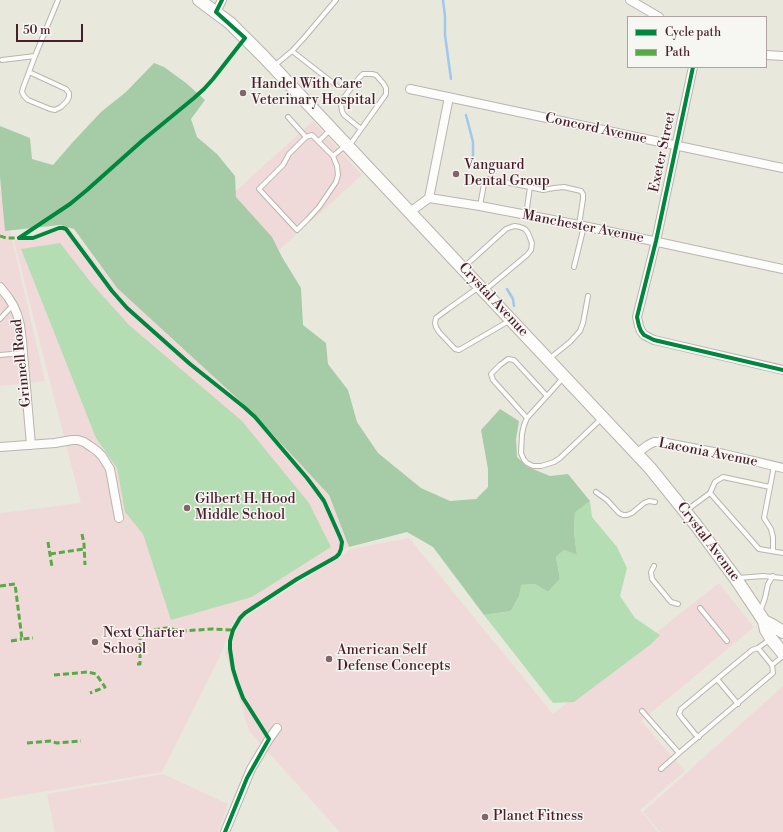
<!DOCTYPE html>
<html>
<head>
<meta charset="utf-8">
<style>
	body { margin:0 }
	#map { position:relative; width:783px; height:832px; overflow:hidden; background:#e9e8dd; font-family:"Libre Bodoni",serif }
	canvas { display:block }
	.legend { position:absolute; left:627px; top:16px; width:140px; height:52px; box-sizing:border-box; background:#f6f6f2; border:1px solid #b1a0a2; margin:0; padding:5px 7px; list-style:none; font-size:12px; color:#4a1f2b }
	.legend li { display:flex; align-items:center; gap:8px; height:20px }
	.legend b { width:20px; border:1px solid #b1a0a2 }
	.scale { position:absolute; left:16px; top:24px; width:67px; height:18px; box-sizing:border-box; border:2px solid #4a1f2b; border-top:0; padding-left:5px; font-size:12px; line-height:14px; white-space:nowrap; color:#4a1f2b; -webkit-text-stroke:3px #f6f6f2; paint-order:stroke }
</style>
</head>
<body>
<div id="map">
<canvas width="783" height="832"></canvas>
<ul class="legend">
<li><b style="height:5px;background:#00873e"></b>Cycle path</li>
<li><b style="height:5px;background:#57aa44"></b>Path</li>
</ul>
<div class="scale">50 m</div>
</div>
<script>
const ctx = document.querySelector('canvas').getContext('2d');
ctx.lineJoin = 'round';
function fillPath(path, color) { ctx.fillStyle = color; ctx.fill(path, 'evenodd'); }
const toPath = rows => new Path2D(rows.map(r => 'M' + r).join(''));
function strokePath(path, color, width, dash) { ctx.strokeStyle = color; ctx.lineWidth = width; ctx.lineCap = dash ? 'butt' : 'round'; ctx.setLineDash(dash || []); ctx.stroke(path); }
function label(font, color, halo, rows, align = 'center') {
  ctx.font = font + ' "Libre Bodoni",serif'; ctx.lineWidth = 3; ctx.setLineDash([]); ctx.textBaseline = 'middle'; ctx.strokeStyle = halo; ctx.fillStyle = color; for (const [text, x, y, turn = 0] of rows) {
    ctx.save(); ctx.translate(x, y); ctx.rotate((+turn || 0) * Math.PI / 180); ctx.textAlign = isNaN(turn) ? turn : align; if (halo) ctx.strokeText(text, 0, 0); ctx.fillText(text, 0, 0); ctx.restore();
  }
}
fillPath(toPath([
	[313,121,362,175,277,252,228,198],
	[0,187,45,381,0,386],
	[66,224,117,288,250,410,329,495,349,547,234,620,221,654,162,772,0,799,0,513,81,503,14,241],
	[409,538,553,714,719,583,754,627,641,721,685,771,640,810,658,832,340,832,249,731,225,652,238,622,351,549],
	[783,686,783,832,660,832,643,812],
	[163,774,228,804,218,832,55,832,47,794]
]), '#f0dad9');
fillPath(toPath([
	[60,243,93,285,129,325,242,421,309,503,331,547,252,597,171,620,143,534,125,512,117,468,96,438,21,249],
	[590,501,592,517,617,547,627,568,620,596,635,618,660,635,650,645,574,702,553,703,484,615,511,611,519,596,520,585,535,584,548,592,560,579,556,557,564,550,577,555,574,532,575,511]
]), '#b5ddb3');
fillPath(toPath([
	[154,63,164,67,186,83,205,100,191,119,197,137,217,154,235,176,236,197,272,237,282,257,301,288,303,325,326,343,328,364,348,390,357,422,378,453,421,488,450,501,476,499,488,487,488,469,481,430,500,409,519,421,516,439,517,457,528,467,550,476,568,474,590,501,575,512,574,532,577,555,564,550,556,557,560,579,548,592,535,584,521,585,519,596,511,611,484,615,433,547,407,532,349,547,329,495,250,410,117,288,74,229,60,225,5,231,0,177,0,126,30,138,32,159,53,165,72,143,101,112,126,92]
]), '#a6cca7');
strokePath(toPath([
	[443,0,445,16,445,35,451,79],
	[466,115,473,142,473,160],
	[507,289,513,299,514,306]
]), '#a0c8eb', 2.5);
const lane = toPath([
	[292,51,337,86],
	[2,60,35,56],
	[274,66,292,51,304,38,336,0],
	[29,72,66,89,69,93,69,97,67,101,61,107,55,110,50,109,28,100,24,96,22,92,23,88,35,56,58,0],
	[288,117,306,137],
	[319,141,330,130],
	[349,146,384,97,386,94,386,88,383,83,376,75,372,74,363,74,359,78,342,100,341,104,342,111,344,115,361,129],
	[333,156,312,135,306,137,289,154,283,165,259,189,297,230,308,219,319,207,336,182,338,175,337,166,333,156,345,146],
	[530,187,543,190,554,188,564,187,581,191,583,194,583,199,579,225],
	[480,206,484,184,485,182,489,179,530,187,526,215],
	[464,267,506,229,511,227,515,226,520,227,525,229,528,233,532,243,531,250,527,255,484,291],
	[574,267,584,226],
	[479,287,448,309,436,318,435,323,436,327,439,332,455,349,459,350,509,321],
	[0,319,13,305],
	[0,355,23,353],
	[549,359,570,342,580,331,583,323,588,296],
	[563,378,547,396,514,360,508,359,500,365,491,374,493,380,527,418,524,425,522,434,521,453,524,460,527,463,533,466,541,466,554,462,560,458,601,419],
	[527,418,547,396],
	[596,492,607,500,619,513,623,515,627,515,632,513,644,503,649,501,655,502],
	[710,493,715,482,723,477,770,487],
	[687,510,710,493,759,549,783,553],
	[773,551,773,537,771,529,764,518,774,466],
	[654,566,651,572,652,579,671,602,678,604],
	[738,578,763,576,783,578],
	[700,608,727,641],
	[760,612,765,598,768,584,773,576],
	[772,665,783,656],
	[717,679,738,704],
	[642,711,679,753,773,673,772,665,758,648],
	[699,737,695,734,682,718,679,714,681,709,752,650,758,648,769,640],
	[661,769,679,753]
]);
const street = toPath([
	[630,0,659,17],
	[216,12,222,0],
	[766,55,783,56],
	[693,67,656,241,637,317,639,326,641,331,644,335,654,340,783,370],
	[410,89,783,168],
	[429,198,480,206,579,225,783,269],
	[410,212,429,198,449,97],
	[0,287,8,297,13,305,17,314,20,325,22,341,31,445],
	[0,447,55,443,72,440,78,440,84,442,90,446,97,451,102,456,110,469,119,518],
	[636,454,648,445,654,442,661,442,724,454,783,468],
	[225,832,251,769,269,739,277,728]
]);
const primary = toPath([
	[199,0,230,23,264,57,650,468,696,525,736,579,764,621,766,630,772,640,783,653],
	[764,621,772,625,783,632]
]);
strokePath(lane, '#bab5af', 6);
strokePath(street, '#bab5af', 10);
strokePath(primary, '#bab5af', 14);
strokePath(toPath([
	[754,584,759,590]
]), '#d7d4d2', 1.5, [1, 3]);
strokePath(lane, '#fcfcfa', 4);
strokePath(street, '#fcfcfa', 8);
strokePath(primary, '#fcfcfa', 12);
strokePath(toPath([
	[0,236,6,238,19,238],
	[82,534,84,544,85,565],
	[48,542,52,567],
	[50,554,84,549],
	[0,586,15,584,22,639,33,638],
	[154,630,166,628,182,631,212,629,233,630],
	[11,641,22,639],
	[137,664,140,664,140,637],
	[54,675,88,672,96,674,105,687,90,693],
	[27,743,50,741,57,743,81,741]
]), '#57aa44', 3, [6, 3]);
strokePath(toPath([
	[693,67,656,241,637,317,639,326,641,331,644,335,654,340,783,370],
	[19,238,33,238,59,228,63,228,66,229,112,291,127,308,190,364,244,407,255,417,307,478,316,490,324,501,340,537,342,542,341,549,339,554,336,557,297,579,245,613,240,618,233,630,230,641,230,649,233,669,237,682,243,698,269,739,247,778,225,832],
	[19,238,70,204,87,190,143,140,194,98,204,89,213,79,245,38,216,12,222,0]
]), '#00873e', 4);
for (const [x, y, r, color] of [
	[243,93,4,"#826569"],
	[456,174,4,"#826569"],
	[187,508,4,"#826569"],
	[95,642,4,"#826569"],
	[329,659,4,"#826569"],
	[485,817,4,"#826569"]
]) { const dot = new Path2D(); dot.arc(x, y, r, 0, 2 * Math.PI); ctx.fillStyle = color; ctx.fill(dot); strokePath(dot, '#f6f6f2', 1.5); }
label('14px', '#4a1f2b', '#f6f6f2', [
	["Handel With Care",251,85],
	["Veterinary Hospital",251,101],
	["Vanguard",464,166],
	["Dental Group",464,182],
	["Gilbert H. Hood",195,500],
	["Middle School",195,516],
	["Next Charter",103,634],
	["School",103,650],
	["American Self",337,651],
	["Defense Concepts",337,667],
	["Planet Fitness",493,817]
], 'left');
label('14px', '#4a1f2b', '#f6f6f2', [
	["Concord Avenue",596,129,12],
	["Exeter Street",663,152,-78],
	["Manchester Avenue",583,227,11],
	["Crystal Avenue",493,300,47],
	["Grinnell Road",22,363,-96],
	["Laconia Avenue",708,453,11],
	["Crystal Avenue",708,542,53]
]);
</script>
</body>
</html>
